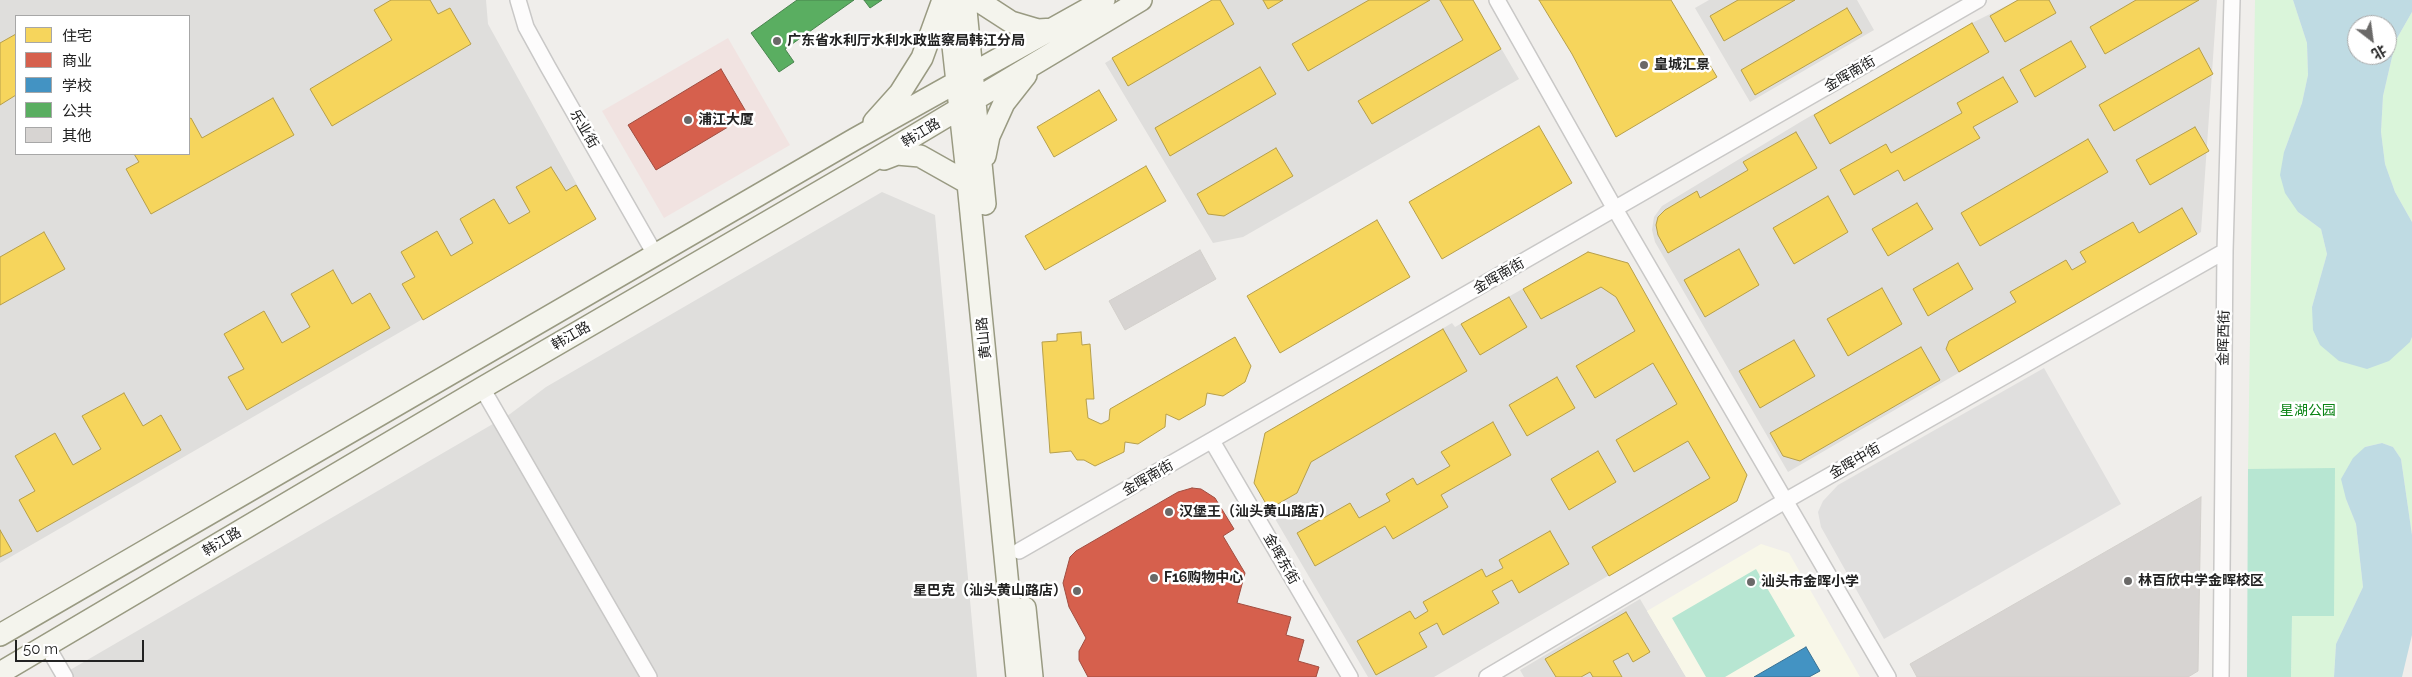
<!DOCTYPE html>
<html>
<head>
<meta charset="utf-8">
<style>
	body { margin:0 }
	#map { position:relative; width:2412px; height:677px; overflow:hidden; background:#f0eeeb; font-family:Raleway,"Noto Sans SC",sans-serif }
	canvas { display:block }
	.legend { position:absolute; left:15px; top:15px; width:175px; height:140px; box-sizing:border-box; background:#fff; border:1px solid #a7a7a7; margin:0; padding:6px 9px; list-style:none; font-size:15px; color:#222 }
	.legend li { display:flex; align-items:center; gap:10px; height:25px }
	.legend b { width:25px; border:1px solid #a7a7a7 }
	.north { position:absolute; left:2347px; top:15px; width:50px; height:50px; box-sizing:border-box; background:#fff; border:1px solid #a7a7a7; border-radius:50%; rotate:150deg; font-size:14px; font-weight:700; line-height:20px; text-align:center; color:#222 }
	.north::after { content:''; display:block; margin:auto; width:18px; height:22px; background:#6a6968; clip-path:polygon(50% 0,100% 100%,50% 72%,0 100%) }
	.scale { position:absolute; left:15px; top:640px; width:129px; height:22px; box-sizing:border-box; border:2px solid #222; border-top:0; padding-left:6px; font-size:15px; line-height:18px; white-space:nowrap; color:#222; -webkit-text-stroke:4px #fff; paint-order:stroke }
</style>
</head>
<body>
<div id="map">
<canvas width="2412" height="677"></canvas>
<ul class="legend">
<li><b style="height:14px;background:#f6d55c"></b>住宅</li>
<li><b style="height:14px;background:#d6604d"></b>商业</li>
<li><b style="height:14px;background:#4393c3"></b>学校</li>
<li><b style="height:14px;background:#5aae61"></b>公共</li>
<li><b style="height:14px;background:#d7d4d2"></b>其他</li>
</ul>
<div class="north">北</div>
<div class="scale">50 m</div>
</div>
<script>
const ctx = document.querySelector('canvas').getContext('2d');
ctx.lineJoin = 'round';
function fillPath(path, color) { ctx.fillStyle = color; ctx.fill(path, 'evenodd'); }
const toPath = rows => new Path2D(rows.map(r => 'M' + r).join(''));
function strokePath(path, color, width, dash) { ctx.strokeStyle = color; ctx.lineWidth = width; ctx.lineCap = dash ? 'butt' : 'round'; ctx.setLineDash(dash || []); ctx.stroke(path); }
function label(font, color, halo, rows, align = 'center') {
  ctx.font = font + ' Raleway,"Noto Sans SC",sans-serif'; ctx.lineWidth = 5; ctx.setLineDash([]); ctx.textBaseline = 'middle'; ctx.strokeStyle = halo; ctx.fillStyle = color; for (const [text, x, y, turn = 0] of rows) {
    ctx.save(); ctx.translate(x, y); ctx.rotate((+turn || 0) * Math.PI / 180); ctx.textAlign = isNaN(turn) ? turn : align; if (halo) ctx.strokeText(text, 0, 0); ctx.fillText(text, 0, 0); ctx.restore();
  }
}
fillPath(toPath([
	[0,0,486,0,488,24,596,219,0,563],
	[16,16,189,16,189,154,16,154],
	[1212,0,1473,0,1519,79,1243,237,1213,243,1105,63],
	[1709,0,1857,0,1874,30,1750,102,1695,8],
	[2018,0,2217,0,2201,232,1788,472,1655,242,1652,230,1654,217,1662,206,1802,121,1972,23],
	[882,192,935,215,977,677,58,677,510,414,546,387],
	[1588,252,1628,263,1747,475,1737,501,1434,677,1368,677,1254,483,1265,433,1452,323,1455,327],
	[1640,599,1686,677,1524,677,1520,670]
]), '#dfdedc');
fillPath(toPath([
	[728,38,790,145,664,218,602,111]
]), '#f1e3e1');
fillPath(toPath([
	[1761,544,1789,553,1860,677,1686,677,1647,611]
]), '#f8f7e8');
fillPath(toPath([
	[2255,0,2293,0,2307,43,2308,75,2302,103,2284,152,2298,212,2321,229,2327,254,2312,307,2410,342,2412,337,2412,535,2401,459,2393,447,2382,443,2365,447,2346,499,2356,524,2363,587,2336,644,2334,677,2291,677,2292,616,2334,616,2248,469],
	[2412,12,2412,222,2395,192,2385,164,2381,132,2383,96,2396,40]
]), '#daf5da');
fillPath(toPath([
	[2335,468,2334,616,2292,616,2291,677,2247,677,2248,469],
	[1756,569,1795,636,1725,677,1706,677,1672,618]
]), '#b7e6d2');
fillPath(toPath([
	[2044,368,2121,504,1884,639,1821,527,1818,512,1823,501,1838,485]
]), '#e0dfde');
fillPath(toPath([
	[2293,0,2412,0,2412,12,2396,40,2383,96,2381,132,2385,164,2395,192,2412,222,2412,337,2410,342,2389,361,2367,369,2339,361,2320,345,2313,330,2312,307,2327,254,2321,229,2298,212,2285,193,2280,175,2284,152,2302,103,2308,75,2307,43],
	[2357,25,2387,25,2387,55,2357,55],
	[2382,443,2393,447,2401,459,2412,535,2412,635,2402,677,2334,677,2336,644,2363,587,2356,524,2346,499,2341,479,2353,458,2365,447]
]), '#bfdbe3');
const homes = toPath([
	[391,0,430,0,438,14,450,8,471,44,332,126,310,89,392,40,374,10,391,0],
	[1212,0,1220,0,1234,24,1128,86,1112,58,1212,0],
	[1263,0,1283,0,1268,9,1263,0],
	[1369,0,1430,0,1308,71,1292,44,1369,0],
	[1440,0,1473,0,1501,49,1372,124,1358,101,1463,40,1440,0],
	[1539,0,1671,0,1717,77,1616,137,1572,54,1539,0],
	[1738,0,1795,0,1724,41,1710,16,1738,0],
	[2018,0,2049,0,2056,13,2005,42,1990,16,2018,0],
	[2136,0,2199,0,2105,54,2090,27,2136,0],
	[1847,8,1862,33,1755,95,1741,70,1847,8],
	[1972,23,1989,52,1830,144,1814,115,1972,23],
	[16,34,16,95,0,105,0,43,16,34],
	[2071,41,2086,67,2035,97,2020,70,2071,41],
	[2199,48,2213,74,2114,131,2099,105,2199,48],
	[1260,67,1276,94,1170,156,1155,128,1260,67],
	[2003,77,2018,102,1973,127,1980,138,1904,181,1898,170,1854,195,1840,170,1886,144,1891,153,1962,113,1957,103,2003,77],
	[1099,90,1117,120,1054,157,1037,127,1099,90],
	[273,98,294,135,151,214,126,169,139,162,134,154,189,154,189,119,191,118,202,138,273,98],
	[1539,126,1572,183,1442,259,1409,202,1539,126],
	[2195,127,2209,151,2150,185,2136,160,2195,127],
	[1796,132,1817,168,1668,253,1658,235,1656,225,1658,217,1665,210,1697,191,1700,198,1748,170,1743,162,1796,132],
	[2088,139,2108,172,1980,246,1961,213,2088,139],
	[1276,148,1293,176,1224,216,1208,214,1197,194,1276,148],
	[1146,166,1166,201,1045,270,1025,236,1146,166],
	[551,167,566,191,576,185,596,219,423,320,402,284,415,277,401,252,437,231,451,256,473,243,460,219,494,199,509,224,530,212,516,187,551,167],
	[1828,196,1848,232,1794,264,1773,228,1828,196],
	[1917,203,1933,229,1888,256,1872,229,1917,203],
	[2182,208,2197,234,1959,372,1946,349,1949,341,2016,302,2010,292,2066,260,2072,270,2086,262,2080,252,2133,222,2139,233,2182,208],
	[1377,220,1410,277,1280,353,1247,296,1377,220],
	[44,232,65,269,0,305,0,257,44,232],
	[1739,249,1759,285,1705,317,1684,280,1739,249],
	[1588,252,1628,263,1747,475,1737,501,1609,576,1592,547,1710,478,1688,441,1634,472,1616,440,1677,404,1653,363,1595,398,1576,366,1635,331,1616,297,1601,287,1541,319,1523,289,1588,252],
	[1958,263,1973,289,1928,316,1913,289,1958,263],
	[333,270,352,304,370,293,390,328,247,410,228,377,244,369,224,334,264,311,282,343,310,327,291,294,333,270],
	[1882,288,1902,324,1848,356,1827,319,1882,288],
	[1509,297,1527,327,1480,355,1461,324,1509,297],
	[1443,329,1467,371,1311,462,1297,493,1269,509,1254,483,1265,433,1443,329],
	[1081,332,1082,345,1090,344,1094,399,1086,399,1088,418,1101,424,1109,420,1110,409,1235,337,1251,366,1245,382,1223,396,1207,393,1205,405,1179,420,1166,414,1165,427,1138,444,1125,442,1124,452,1095,466,1084,460,1077,460,1071,451,1050,453,1042,342,1057,341,1057,334,1081,332],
	[1794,340,1815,376,1760,408,1739,371,1794,340],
	[1921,347,1940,380,1800,461,1783,456,1770,433,1921,347],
	[1557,377,1575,408,1527,436,1509,405,1557,377],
	[124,393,143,426,161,415,181,450,37,532,19,500,35,491,15,456,55,433,73,465,101,449,82,416,124,393],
	[1493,422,1511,455,1441,495,1448,507,1393,539,1385,526,1315,566,1297,533,1350,503,1359,518,1390,501,1386,494,1413,478,1417,485,1450,466,1441,452,1493,422],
	[1598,451,1616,482,1569,510,1551,479,1598,451],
	[0,530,12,551,0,557,0,530],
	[1550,531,1569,564,1519,593,1512,580,1492,591,1499,603,1443,635,1437,623,1419,633,1427,647,1376,675,1357,641,1410,611,1415,619,1428,611,1423,602,1482,569,1486,577,1503,568,1499,560,1550,531],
	[1626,612,1650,652,1633,662,1628,653,1613,661,1622,677,1593,677,1590,672,1581,677,1556,677,1545,659,1626,612]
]);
fillPath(homes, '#f6d55c');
strokePath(homes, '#b69f4b', 1);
const shops = toPath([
	[721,69,748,115,656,170,628,125,721,69],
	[1192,488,1201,489,1215,498,1234,529,1223,536,1245,573,1237,603,1291,617,1286,635,1304,640,1298,661,1319,667,1316,677,1088,677,1079,660,1079,651,1086,638,1069,607,1063,583,1070,557,1076,551,1178,492,1192,488]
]);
fillPath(shops, '#d6604d');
strokePath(shops, '#a04d40', 1);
const schools = toPath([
	[1806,647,1820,671,1809,677,1754,677,1806,647]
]);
fillPath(schools, '#4393c3');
strokePath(schools, '#397193', 1);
const public = toPath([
	[797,0,854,0,785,49,794,62,779,72,751,33,797,0],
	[864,0,882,0,870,8,864,0]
]);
fillPath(public, '#5aae61');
strokePath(public, '#49844e', 1);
const building = toPath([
	[1200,250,1216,279,1125,330,1109,301,1200,250],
	[2201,497,2198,671,2188,677,1917,677,1910,664,2201,497]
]);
fillPath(building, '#d7d4d2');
strokePath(building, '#d3d0cc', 1);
const street = toPath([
	[518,0,526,27,548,67,656,256],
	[1497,0,1615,209,1888,677],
	[482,388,649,677],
	[1212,441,1350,677],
	[1019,551,1978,0],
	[47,646,65,677],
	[1487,677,1785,501,2225,251],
	[2221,677,2225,251,2232,0]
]);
const secondary = toPath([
	[948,0,968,183,1017,677],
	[965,0,985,204],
	[977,0,1011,22,1038,30,1055,29],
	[874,122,900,93,922,58,943,0],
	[985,156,989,136,1004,103,1026,75],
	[884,159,897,154,920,156,968,183],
	[1025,608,1032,677],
	[0,635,855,139,1104,0],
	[0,673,482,388,867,164,1141,0]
]);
strokePath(street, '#c9c8c7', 18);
strokePath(secondary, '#999a82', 24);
strokePath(street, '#fdfcfc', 15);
strokePath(secondary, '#f4f4ed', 21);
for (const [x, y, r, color] of [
	[777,41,5,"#6a6968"],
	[1644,65,5,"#6a6968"],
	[688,120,5,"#6a6968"],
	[1169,512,5,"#6a6968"],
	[1154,578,5,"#6a6968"],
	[2128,581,5,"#6a6968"],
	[1751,582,5,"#6a6968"],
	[1077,591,5,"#6a6968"]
]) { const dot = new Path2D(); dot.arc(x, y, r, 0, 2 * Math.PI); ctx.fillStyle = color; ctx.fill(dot); strokePath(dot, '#fff', 2); }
label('bold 14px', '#222', '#fff', [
	["广东省水利厅水利水政监察局韩江分局",787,41],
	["皇城汇景",1654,65],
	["浦江大厦",698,120],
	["汉堡王（汕头黄山路店）",1179,512],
	["F16购物中心",1164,578],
	["林百欣中学金晖校区",2138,581],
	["汕头市金晖小学",1761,582],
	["星巴克（汕头黄山路店）",1067,591,"right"]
], 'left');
label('14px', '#222', '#fff', [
	["金晖南街",1850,74,-30],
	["乐业街",584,129,60],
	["韩江路",921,133,-31],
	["金晖南街",1499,276,-30],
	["韩江路",571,336,-30],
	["黄山路",984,338,-96],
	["金晖西街",2224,338,-89],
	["金晖中街",1855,461,-30],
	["金晖南街",1148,478,-30],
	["韩江路",222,542,-31],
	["金晖东街",1281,559,60]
]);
label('14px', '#0c8416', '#fff', [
	["星湖公园",2308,411]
]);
</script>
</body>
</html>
